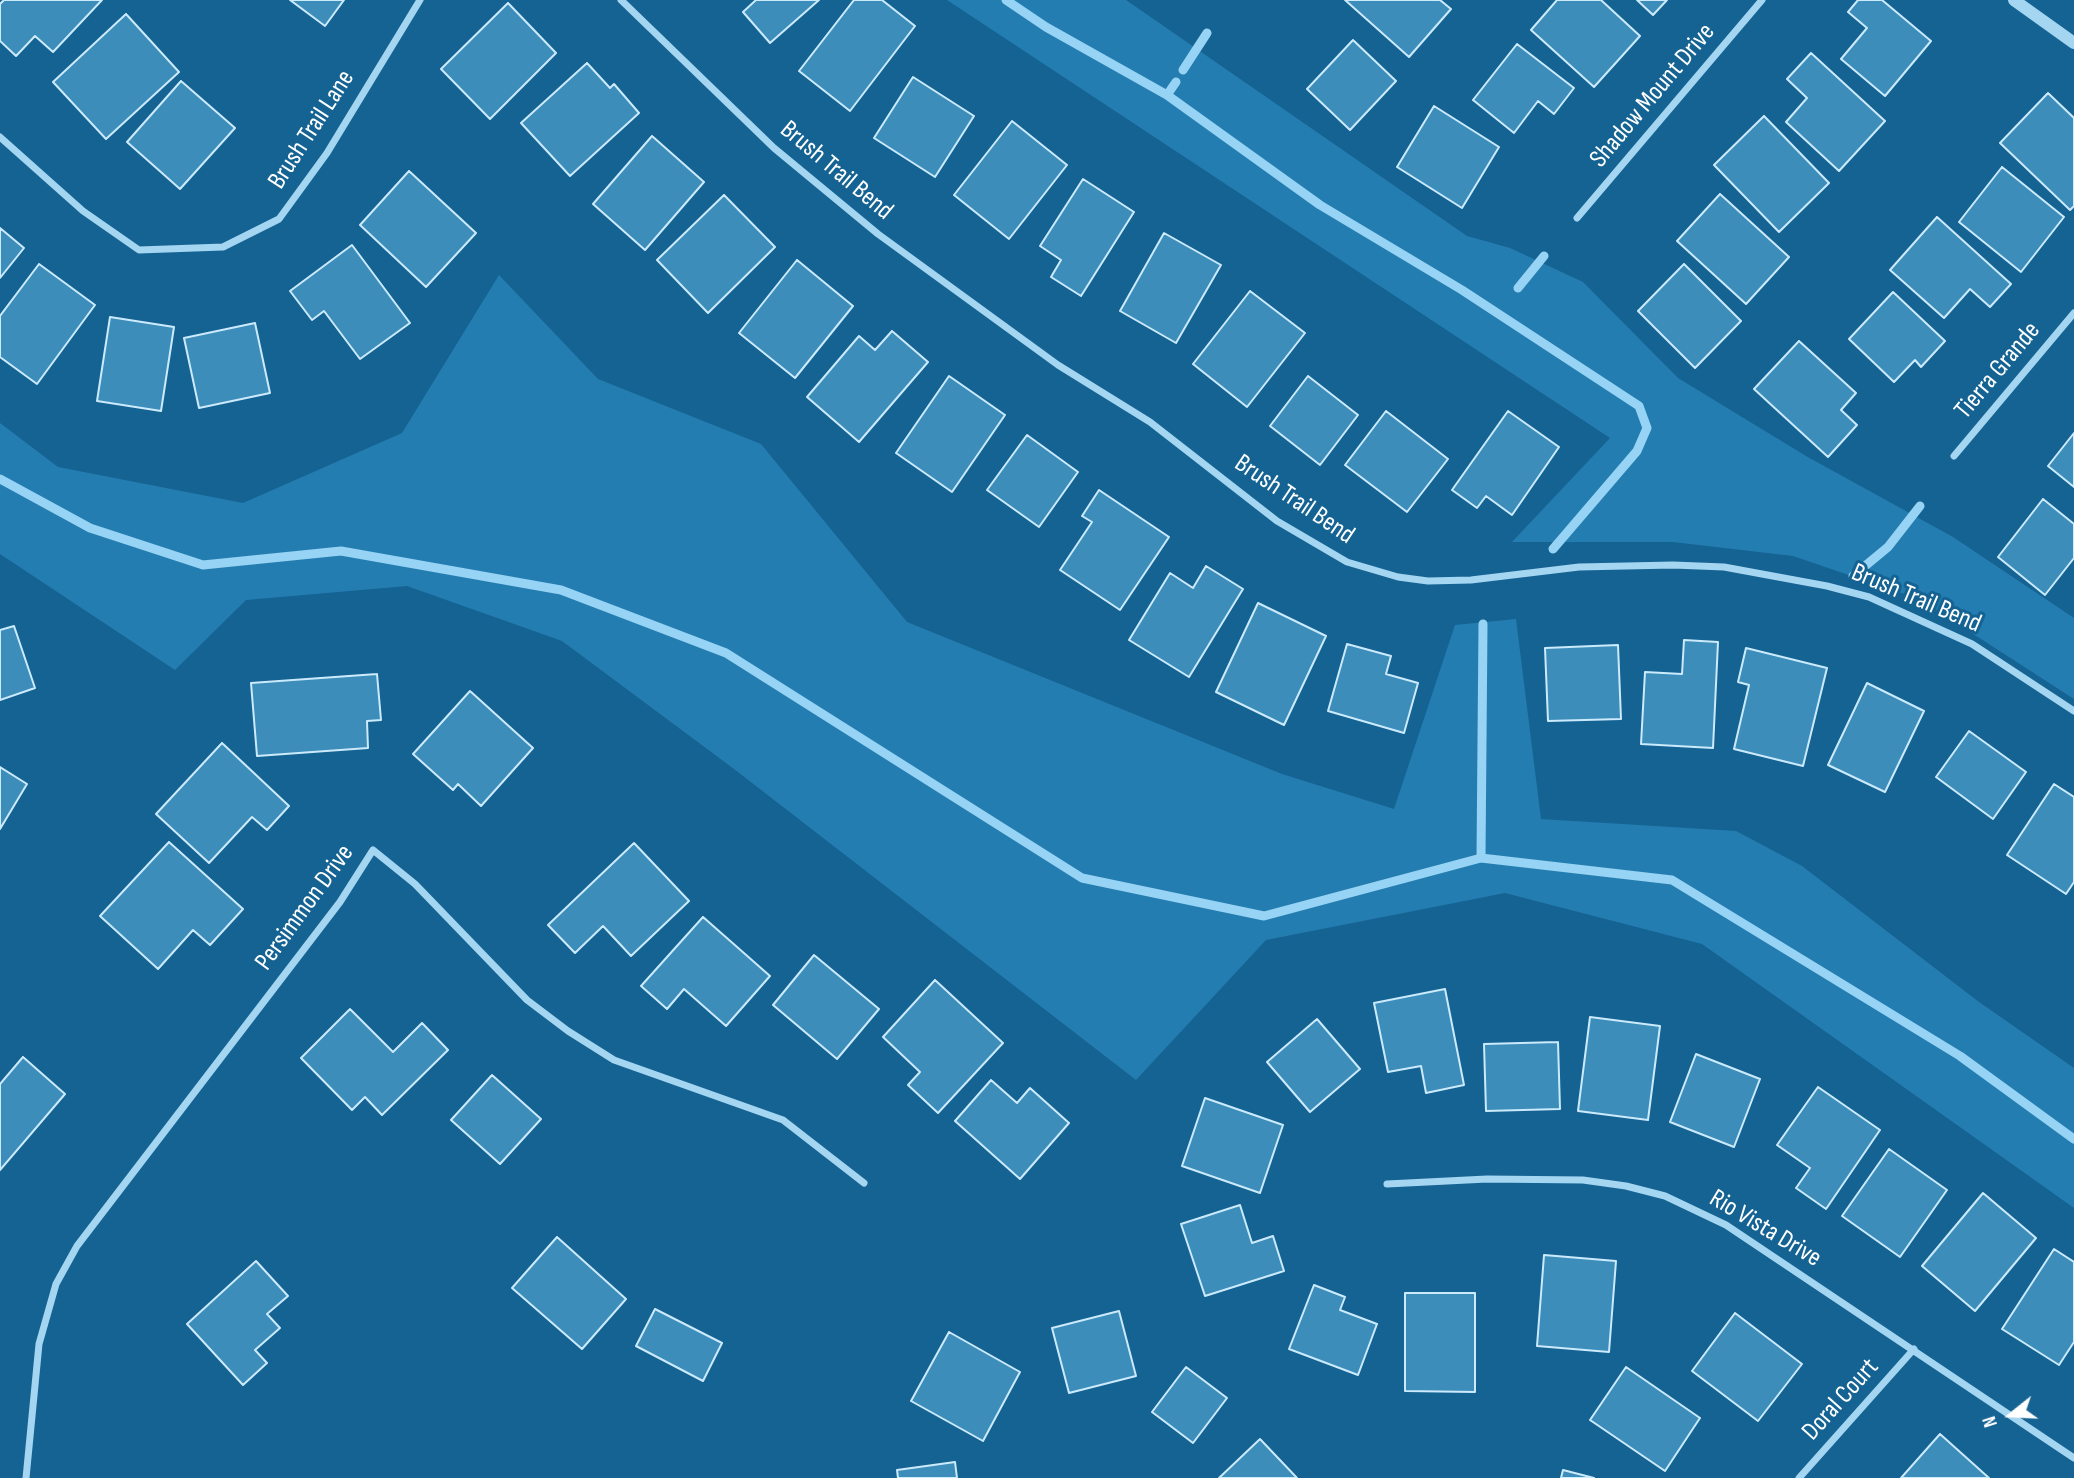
<!DOCTYPE html>
<html>
<head>
<meta charset="utf-8">
<style>
	body { margin:0 }
	#map { position:relative; width:2074px; height:1478px; overflow:hidden; background:#156393; font-family:"Sofia Sans Condensed",sans-serif }
	canvas { display:block }
	.north { position:absolute; left:1976px; top:1380px; width:70px; height:70px; -webkit-text-stroke:5px #156393; paint-order:stroke; rotate:252deg; font-size:19px; font-weight:700; line-height:28px; text-align:center; color:#fff }
	.north::after { content:''; display:block; margin:auto; width:24px; height:32px; background:#fff; clip-path:polygon(50% 0,100% 100%,50% 72%,0 100%) }
</style>
</head>
<body>
<div id="map">
<canvas width="2074" height="1478"></canvas>
<div class="north">N</div>
</div>
<script>
const ctx = document.querySelector('canvas').getContext('2d');
ctx.lineJoin = 'round';
function fillPath(path, color) { ctx.fillStyle = color; ctx.fill(path, 'evenodd'); }
const toPath = rows => new Path2D(rows.map(r => 'M' + r).join(''));
function strokePath(path, color, width, dash) { ctx.strokeStyle = color; ctx.lineWidth = width; ctx.lineCap = dash ? 'butt' : 'round'; ctx.setLineDash(dash || []); ctx.stroke(path); }
function label(font, color, halo, rows, align = 'center') {
  ctx.font = font + ' "Sofia Sans Condensed",sans-serif'; ctx.lineWidth = 6; ctx.setLineDash([]); ctx.textBaseline = 'middle'; ctx.strokeStyle = halo; ctx.fillStyle = color; for (const [text, x, y, turn = 0] of rows) {
    ctx.save(); ctx.translate(x, y); ctx.rotate((+turn || 0) * Math.PI / 180); ctx.textAlign = isNaN(turn) ? turn : align; if (halo) ctx.strokeText(text, 0, 0); ctx.fillText(text, 0, 0); ctx.restore();
  }
}
fillPath(toPath([
	[947,0,1126,0,1467,236,1510,248,1583,282,1678,378,1806,456,1953,537,2074,618,2074,699,1919,599,1793,556,1673,542,1512,542,1610,438],
	[499,275,598,379,761,444,907,622,1282,774,1394,809,1455,625,1516,619,1541,819,1736,831,1802,866,1979,1002,2074,1068,2074,1208,1702,944,1505,893,1266,940,1136,1080,734,769,562,641,407,586,246,600,175,670,0,554,0,423,58,467,243,503,402,433]
]), '#247db0');
strokePath(toPath([
	[1006,0,1046,27,1167,95,1320,205,1462,290,1639,406,1647,428,1637,451,1553,549],
	[1183,70,1207,33],
	[1167,95,1176,82],
	[1518,288,1544,256],
	[0,479,90,528,203,565,341,551,561,590,726,653,1082,878,1264,916,1481,858,1672,880,1960,1056,2074,1139],
	[1853,576,1888,547,1920,506],
	[1481,858,1483,624]
]), '#96d3f4', 9);
const building = toPath([
	[4,0,102,0,53,52,35,36,16,56,0,41,0,4,4,0],
	[290,0,344,0,325,26,290,0],
	[756,0,819,0,770,43,743,12,756,0],
	[854,0,882,0,915,26,850,111,799,71,854,0],
	[1345,0,1440,0,1451,9,1409,57,1345,0],
	[1557,0,1601,0,1640,36,1594,87,1531,30,1557,0],
	[1637,0,1667,0,1653,15,1637,0],
	[1858,0,1882,0,1931,41,1885,96,1841,59,1867,28,1848,12,1858,0],
	[508,3,556,53,490,119,441,69,508,3],
	[126,14,179,72,106,139,53,82,126,14],
	[1353,40,1396,81,1350,130,1307,89,1353,40],
	[1517,44,1574,88,1554,114,1538,101,1514,133,1473,100,1517,44],
	[1811,53,1885,121,1839,171,1786,122,1807,98,1787,79,1811,53],
	[587,63,610,88,614,84,639,113,570,176,521,123,587,63],
	[913,77,974,116,935,177,874,138,913,77],
	[181,81,235,128,180,189,127,142,181,81],
	[2048,93,2074,118,2074,206,2070,210,2000,143,2048,93],
	[1434,106,1499,147,1462,208,1397,167,1434,106],
	[1764,116,1829,183,1779,232,1714,165,1764,116],
	[1012,121,1067,165,1009,239,954,195,1012,121],
	[652,136,704,182,645,250,593,204,652,136],
	[2002,167,2064,217,2021,272,1959,222,2002,167],
	[409,171,476,233,426,287,360,225,409,171],
	[1083,179,1134,212,1081,296,1051,277,1061,260,1040,246,1083,179],
	[1720,194,1789,257,1746,304,1677,241,1720,194],
	[724,195,775,247,708,313,657,260,724,195],
	[1937,217,2011,284,1990,307,1970,289,1944,318,1890,270,1937,217],
	[0,228,24,248,0,278,0,228],
	[1164,233,1221,265,1176,343,1120,311,1164,233],
	[352,245,410,323,360,359,324,311,312,320,290,291,352,245],
	[797,260,853,306,795,378,739,333,797,260],
	[39,264,95,305,37,384,0,357,0,316,39,264],
	[1684,264,1741,321,1695,368,1638,311,1684,264],
	[1250,291,1305,333,1247,407,1193,364,1250,291],
	[1893,292,1945,341,1921,367,1915,360,1894,382,1849,339,1893,292],
	[110,317,174,327,161,411,97,401,110,317],
	[255,323,270,393,199,408,184,338,255,323],
	[892,331,928,362,859,442,807,397,859,336,875,350,892,331],
	[1799,341,1856,393,1841,410,1857,425,1828,457,1754,389,1799,341],
	[949,376,1005,415,952,492,896,453,949,376],
	[1308,376,1358,415,1320,465,1270,426,1308,376],
	[1386,411,1448,459,1407,512,1345,465,1386,411],
	[1508,411,1559,447,1512,515,1486,496,1477,508,1452,490,1508,411],
	[2074,433,2074,487,2048,466,2074,433],
	[1027,435,1078,472,1039,527,987,490,1027,435],
	[1099,490,1169,537,1120,610,1060,570,1092,522,1082,516,1099,490],
	[2043,499,2074,524,2074,558,2045,595,1998,557,2043,499],
	[1206,566,1243,589,1189,677,1129,640,1170,573,1193,588,1206,566],
	[1258,603,1326,636,1284,725,1216,692,1258,603],
	[14,626,35,688,0,700,0,630,14,626],
	[1684,640,1718,642,1713,748,1641,744,1645,672,1682,674,1684,640],
	[1347,644,1391,656,1386,674,1418,683,1404,733,1328,711,1347,644],
	[1618,645,1621,719,1548,721,1545,648,1618,645],
	[1746,648,1827,668,1803,766,1734,749,1749,685,1738,682,1746,648],
	[377,674,381,720,367,721,368,748,257,756,251,683,377,674],
	[1867,683,1924,711,1885,792,1828,765,1867,683],
	[470,691,533,748,481,806,458,784,453,790,413,754,470,691],
	[1969,731,2026,772,1993,819,1936,777,1969,731],
	[222,743,289,806,267,830,252,817,209,863,156,814,222,743],
	[0,767,27,784,0,829,0,767],
	[2054,784,2074,797,2074,882,2066,894,2007,855,2054,784],
	[169,842,243,909,210,945,193,930,158,969,100,916,169,842],
	[634,843,689,901,631,956,603,926,575,953,548,925,634,843],
	[703,917,770,976,726,1026,684,989,667,1009,641,986,703,917],
	[814,955,879,1009,837,1059,773,1005,814,955],
	[935,980,1003,1043,938,1113,908,1085,920,1072,883,1037,935,980],
	[1445,989,1464,1085,1426,1093,1421,1066,1388,1072,1374,1003,1445,989],
	[350,1009,393,1052,422,1023,448,1050,382,1115,365,1097,352,1110,301,1058,350,1009],
	[1590,1017,1660,1026,1648,1120,1578,1111,1590,1017],
	[1317,1019,1360,1069,1310,1112,1267,1062,1317,1019],
	[1558,1042,1560,1109,1486,1111,1484,1044,1558,1042],
	[1696,1054,1760,1079,1734,1147,1670,1122,1696,1054],
	[23,1057,65,1094,0,1170,0,1084,23,1057],
	[492,1075,541,1119,500,1164,451,1120,492,1075],
	[991,1080,1017,1103,1030,1088,1069,1123,1020,1179,955,1121,991,1080],
	[1818,1087,1880,1130,1826,1209,1796,1188,1810,1168,1777,1145,1818,1087],
	[1205,1098,1283,1125,1260,1193,1182,1166,1205,1098],
	[1889,1149,1947,1190,1900,1257,1842,1216,1889,1149],
	[1983,1193,2036,1238,1975,1311,1922,1266,1983,1193],
	[1240,1205,1252,1243,1273,1236,1284,1271,1205,1296,1181,1224,1240,1205],
	[557,1237,626,1299,582,1349,512,1288,557,1237],
	[2054,1249,2074,1262,2074,1342,2059,1365,2002,1329,2054,1249],
	[1544,1255,1616,1261,1609,1352,1537,1346,1544,1255],
	[256,1261,288,1296,267,1314,280,1328,255,1350,267,1363,243,1385,187,1324,256,1261],
	[1314,1285,1345,1297,1340,1310,1377,1324,1358,1375,1289,1349,1314,1285],
	[1405,1293,1475,1293,1475,1392,1405,1391,1405,1293],
	[655,1309,722,1343,703,1381,636,1346,655,1309],
	[1119,1311,1136,1376,1069,1393,1052,1328,1119,1311],
	[1735,1313,1802,1364,1758,1421,1692,1371,1735,1313],
	[949,1332,1020,1372,983,1441,911,1401,949,1332],
	[1186,1367,1227,1398,1193,1443,1152,1412,1186,1367],
	[1626,1367,1700,1418,1665,1471,1590,1420,1626,1367],
	[1940,1434,1989,1478,1901,1478,1940,1434],
	[1260,1439,1297,1478,1219,1478,1260,1439],
	[955,1462,957,1478,898,1478,897,1470,955,1462],
	[1563,1470,1594,1478,1561,1478,1563,1470]
]);
fillPath(building, '#3d8dbb');
strokePath(building, '#cbeafc', 2);
strokePath(toPath([
	[621,0,774,148,878,234,1058,365,1150,422,1277,521,1347,562,1398,577,1428,581,1471,580,1579,567,1673,565,1724,567,1827,586,1869,597,1972,644,2074,711],
	[0,137,83,211,139,250,223,247,279,219,327,153,420,0],
	[1577,218,1762,0],
	[1954,456,2074,313],
	[1387,1184,1487,1179,1583,1180,1626,1186,1665,1196,1726,1225,2074,1458],
	[26,1478,39,1344,56,1284,77,1246,340,902,373,850,415,884,527,1000,568,1031,614,1060,783,1120,864,1183],
	[1799,1478,1914,1349]
]), '#a4d5f1', 7);
strokePath(toPath([
	[2014,0,2074,43]
]), '#a4d5f1', 12);
label('26px', '#fff', '#156393', [
	["Shadow Mount Drive",1653,96,-50],
	["Brush Trail Lane",312,130,-57],
	["Brush Trail Bend",836,171,40],
	["Tierra Grande",1998,371,-50],
	["Brush Trail Bend",1294,500,34],
	["Brush Trail Bend",1916,599,23],
	["Persimmon Drive",305,908,-54],
	["Rio Vista Drive",1765,1229,31],
	["Doral Court",1841,1400,-48]
]);
</script>
</body>
</html>
